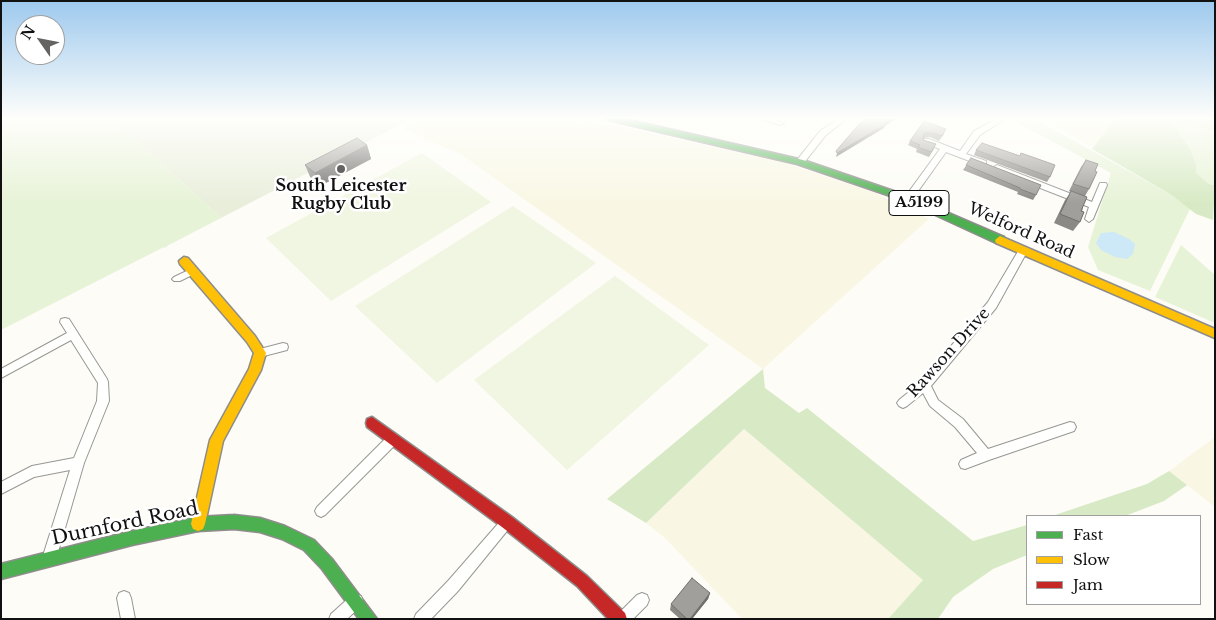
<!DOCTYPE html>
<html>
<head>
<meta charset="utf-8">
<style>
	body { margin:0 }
	#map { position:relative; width:1216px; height:620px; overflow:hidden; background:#fdfcf7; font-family:"Libre Baskerville",serif }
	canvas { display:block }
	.frame { position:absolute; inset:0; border:2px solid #111; pointer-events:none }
	.legend { position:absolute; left:1026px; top:515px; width:175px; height:90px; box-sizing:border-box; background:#fff; border:1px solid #a0a0a0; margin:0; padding:6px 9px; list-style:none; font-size:15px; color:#111 }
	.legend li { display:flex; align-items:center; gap:10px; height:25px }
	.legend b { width:25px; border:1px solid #a0a0a0 }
	.north { position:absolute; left:15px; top:15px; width:50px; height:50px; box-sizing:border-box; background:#fff; border:1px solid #a0a0a0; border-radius:50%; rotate:303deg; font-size:14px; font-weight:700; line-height:20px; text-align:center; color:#111 }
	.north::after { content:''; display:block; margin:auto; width:18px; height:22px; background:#646362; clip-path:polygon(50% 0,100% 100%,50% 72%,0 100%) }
</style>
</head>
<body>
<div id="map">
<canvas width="1216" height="620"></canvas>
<div class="frame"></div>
<ul class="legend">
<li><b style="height:6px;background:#4caf50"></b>Fast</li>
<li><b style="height:6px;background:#ffc107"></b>Slow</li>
<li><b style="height:6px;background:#c62828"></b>Jam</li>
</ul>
<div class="north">N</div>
</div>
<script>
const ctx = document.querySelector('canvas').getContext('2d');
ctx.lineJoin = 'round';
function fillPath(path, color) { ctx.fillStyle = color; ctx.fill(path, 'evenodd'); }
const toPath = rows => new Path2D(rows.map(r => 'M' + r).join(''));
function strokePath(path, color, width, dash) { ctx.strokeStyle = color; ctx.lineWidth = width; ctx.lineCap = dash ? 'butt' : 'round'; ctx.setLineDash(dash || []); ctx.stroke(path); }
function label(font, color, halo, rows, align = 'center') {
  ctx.font = font + ' "Libre Baskerville",serif'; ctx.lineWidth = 5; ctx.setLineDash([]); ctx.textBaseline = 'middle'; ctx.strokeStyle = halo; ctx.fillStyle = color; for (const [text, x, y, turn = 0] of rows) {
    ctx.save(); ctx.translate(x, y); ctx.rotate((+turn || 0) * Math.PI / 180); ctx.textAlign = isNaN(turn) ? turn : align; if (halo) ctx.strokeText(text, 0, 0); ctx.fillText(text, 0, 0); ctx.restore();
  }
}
fillPath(toPath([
	[425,117,549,117,558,119,615,125,781,162,873,192,929,219,763,369,462,155,404,129],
	[1036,117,1117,117,1093,147],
	[744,429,924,580,888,619,742,619,665,538,646,523],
	[1215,437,1215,507,1169,471]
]), '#f9f7e4');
fillPath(toPath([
	[13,117,111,117,221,218,167,246,167,247,162,248,1,330,1,121],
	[1007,117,1031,117,1170,194,1190,209,1150,291,1098,270,1088,247,1111,173],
	[1169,119,1215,131,1215,185,1209,184,1196,173,1196,164,1190,149],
	[1181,245,1215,275,1215,323,1155,297]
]), '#e7f3d7');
fillPath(toPath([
	[1117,117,1201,117,1215,120,1215,131,1170,120,1190,149,1196,164,1196,173,1209,184,1215,185,1213,220,1196,214,1170,194,1092,149],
	[763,369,765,388,799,413,807,408,973,541,1027,525,1027,555,993,569,953,597,938,619,888,619,923,580,744,429,646,523,607,499],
	[1169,471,1187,485,1164,501,1125,516,1052,516,1147,484]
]), '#d8eac5');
fillPath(toPath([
	[111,117,415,117,221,218]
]), '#e9eedb');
fillPath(toPath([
	[422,153,491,202,331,301,266,238],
	[513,206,596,263,437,383,355,306],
	[615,276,709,345,567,470,474,380]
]), '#f0f6e1');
fillPath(toPath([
	[1114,232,1129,239,1135,244,1133,254,1127,259,1115,257,1101,250,1096,243,1101,233]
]), '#cde8f7');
const street = toPath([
	[755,117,766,117,784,123,780,125,755,117],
	[841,117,849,117,826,135,803,164,797,164,797,160,820,131,841,117],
	[1000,117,1007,118,980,135,966,154,986,161,986,165,980,165,946,152,911,201,905,201,904,199,905,197,940,149,923,143,923,139,929,139,960,151,974,131,1000,117],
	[997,165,1092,202,1100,183,1106,183,1107,185,1093,219,1089,222,1085,219,1089,207,994,170,993,168,997,165],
	[1023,247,1028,250,996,308,931,386,938,400,963,419,988,449,1070,422,1074,423,1076,427,1074,431,989,460,965,469,961,468,959,464,961,460,977,453,955,427,930,406,923,393,907,406,903,408,899,406,897,403,899,400,921,382,988,302,1020,248,1023,247],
	[193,268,198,271,196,273,180,281,174,281,172,279,174,277,193,268],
	[65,318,69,319,107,379,108,382,109,401,84,463,56,559,54,564,49,566,44,564,42,559,70,470,34,477,1,494,1,482,32,466,74,458,97,401,98,383,71,340,1,378,1,369,67,333,60,322,61,319,65,318],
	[283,343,287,344,288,347,287,350,260,357,256,356,255,353,256,350,283,343],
	[393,434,397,435,399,439,397,443,325,515,321,517,317,515,315,511,317,507,389,435,393,434],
	[507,516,511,518,513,522,511,526,458,591,431,619,414,619,416,614,448,581,503,518,507,516],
	[124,591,129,593,131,598,135,619,121,619,117,598,119,593,124,591],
	[642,593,647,595,649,600,647,605,633,619,616,619,618,614,637,595,642,593],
	[356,594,361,596,363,601,361,606,347,619,329,619,331,614,351,596,356,594]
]);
const fast = toPath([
	[604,117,617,117,803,160,911,197,1004,237,1005,240,1004,243,996,243,905,201,797,164,608,120,604,117],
	[234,515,260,518,285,526,314,540,332,559,377,619,359,619,322,569,304,550,282,539,260,532,234,529,198,531,132,545,1,579,1,564,132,531,198,517,234,515]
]);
const slow = toPath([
	[1000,236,1215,329,1215,338,996,243,995,240,1000,236],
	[184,257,188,258,255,336,266,353,261,370,223,441,205,524,203,529,198,531,193,529,191,524,210,440,249,369,254,353,247,342,180,264,179,261,184,257]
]);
const jam = toPath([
	[372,417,512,517,587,576,625,613,627,619,608,619,577,586,502,527,367,427,366,423,367,419,372,417]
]);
strokePath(street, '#979795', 2);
strokePath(fast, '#8e8d8b', 3);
strokePath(slow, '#8e8d8b', 3);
strokePath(jam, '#8e8d8b', 3);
fillPath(street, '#fffffe');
fillPath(fast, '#4caf50');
fillPath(slow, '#ffc107');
fillPath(jam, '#c62828');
fillPath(toPath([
	[924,121,944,134,939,141,930,137,924,138,923,140,934,149,929,157,916,152,917,149,908,145,910,141],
	[367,145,371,159,320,186,311,179,305,165],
	[976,150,1050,177,1047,182,974,155],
	[971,158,1036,195,1033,200,1017,194,1018,192,963,170],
	[1086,160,1089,189,1085,196,1080,222,1073,231,1054,223,1065,200,1071,192,1069,191,1081,167],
	[710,593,708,599,692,619,680,619,670,610,671,604]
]), '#8a8986');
fillPath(toPath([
	[894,117,899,117,885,126,884,128,836,157,837,153],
	[367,145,371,159,320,186,315,173],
	[710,593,708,599,692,619,690,619]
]), '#716f6d');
const building = toPath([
	[871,117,894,117,884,123,886,124,837,153,836,151,860,123,871,117],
	[924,121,946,129,942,136,932,133,924,133,923,140,936,144,931,152,918,147,920,145,910,141,924,121],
	[357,138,367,145,315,173,305,165,357,138],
	[982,143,1020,156,1021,153,1055,165,1050,177,976,150,982,143],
	[971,158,1041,185,1036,195,1020,189,1020,188,966,165,971,158],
	[1086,160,1098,164,1095,171,1097,172,1089,189,1073,184,1086,160],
	[1071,191,1087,197,1081,211,1084,212,1080,222,1060,214,1071,191],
	[692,578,710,593,690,619,687,619,671,604,692,578]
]);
fillPath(building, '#a19f9c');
strokePath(building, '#716f6d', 1);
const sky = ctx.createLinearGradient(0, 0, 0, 203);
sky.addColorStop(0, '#9dc9ee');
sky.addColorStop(0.58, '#fefefb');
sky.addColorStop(1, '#fefefb00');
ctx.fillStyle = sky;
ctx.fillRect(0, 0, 1216, 203);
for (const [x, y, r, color] of [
	[341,169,5,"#646362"]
]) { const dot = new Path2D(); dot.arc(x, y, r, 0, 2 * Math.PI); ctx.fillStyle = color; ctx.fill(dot); strokePath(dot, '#fff', 2); }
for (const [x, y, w] of [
	[919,203,60]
]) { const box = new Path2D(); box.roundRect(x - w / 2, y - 12.5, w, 25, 4); ctx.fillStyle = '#fff'; ctx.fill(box); strokePath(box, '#111', 1); }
label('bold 15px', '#111', null, [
	["A5199",919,203]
]);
label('bold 16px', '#111', '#fff', [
	["South Leicester",341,186],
	["Rugby Club",341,204]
]);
label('16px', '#111', '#fff', [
	["Welford Road",1021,231,24],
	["Rawson Drive",949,353,-48]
]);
label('19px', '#111', '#fff', [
	["Durnford Road",125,524,-12]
]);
</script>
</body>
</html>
